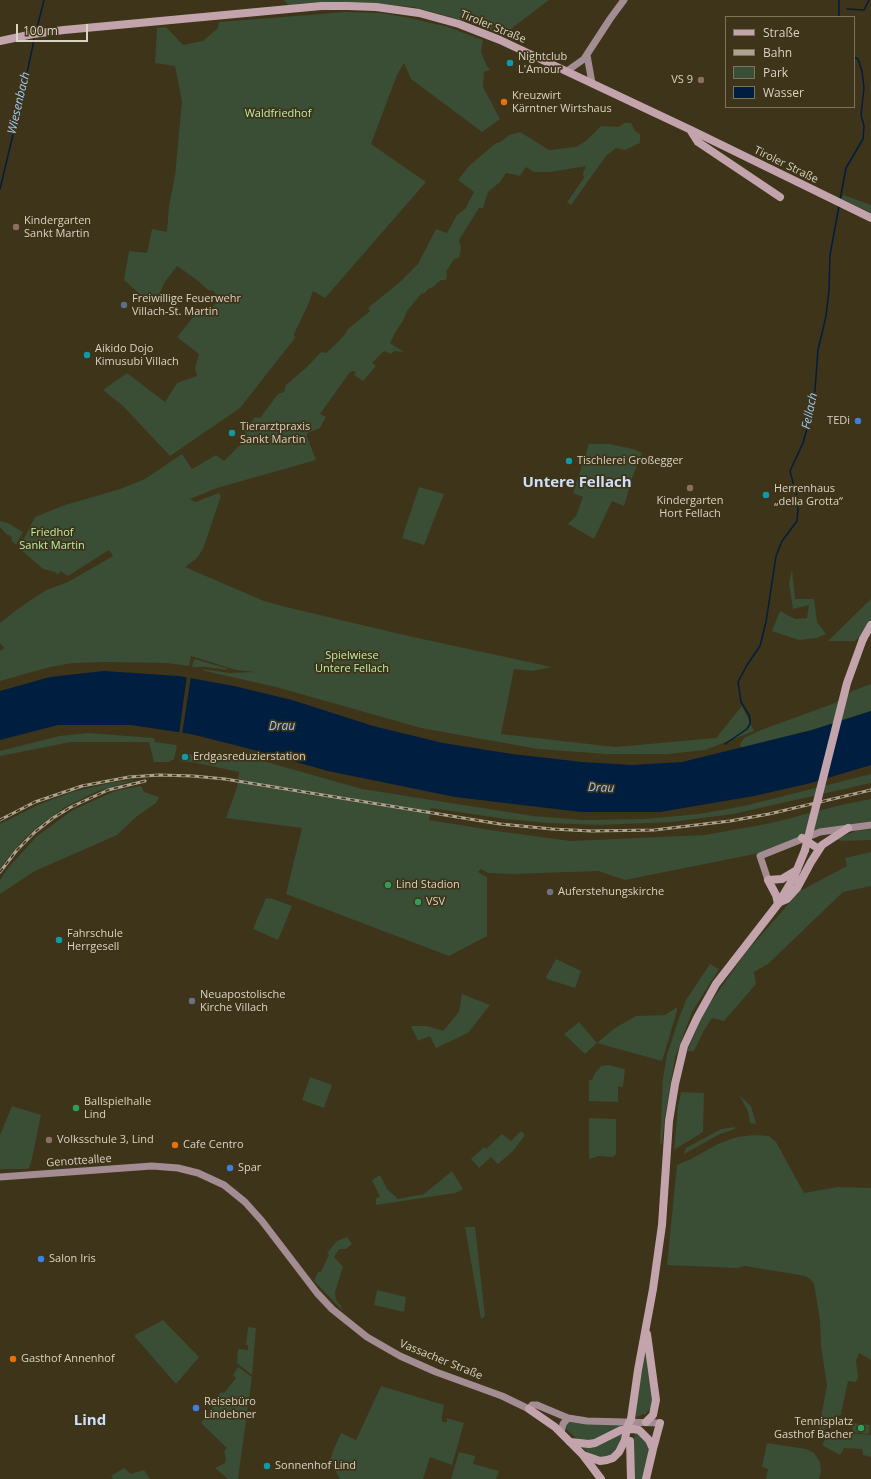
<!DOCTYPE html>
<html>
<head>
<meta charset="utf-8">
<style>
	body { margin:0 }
	#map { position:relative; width:871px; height:1479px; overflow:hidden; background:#3e3419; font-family:"Open Sans",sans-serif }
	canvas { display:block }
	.legend { position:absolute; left:725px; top:16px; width:130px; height:92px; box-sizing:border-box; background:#3e3419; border:1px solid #7c745d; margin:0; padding:5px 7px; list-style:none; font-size:12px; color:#d9d3c3 }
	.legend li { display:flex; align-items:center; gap:8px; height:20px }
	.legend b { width:20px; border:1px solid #7c745d }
	.scale { position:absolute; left:16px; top:24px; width:72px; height:18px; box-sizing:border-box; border:2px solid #d9d3c3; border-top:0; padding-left:5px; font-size:12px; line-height:14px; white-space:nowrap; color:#d9d3c3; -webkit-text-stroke:3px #3e3419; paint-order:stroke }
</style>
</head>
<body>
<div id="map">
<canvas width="871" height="1479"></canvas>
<ul class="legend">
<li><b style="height:5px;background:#c3a4ac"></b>Straße</li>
<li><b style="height:5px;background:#aca491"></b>Bahn</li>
<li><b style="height:11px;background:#3a4d35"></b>Park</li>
<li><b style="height:11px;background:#001e3f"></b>Wasser</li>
</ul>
<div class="scale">100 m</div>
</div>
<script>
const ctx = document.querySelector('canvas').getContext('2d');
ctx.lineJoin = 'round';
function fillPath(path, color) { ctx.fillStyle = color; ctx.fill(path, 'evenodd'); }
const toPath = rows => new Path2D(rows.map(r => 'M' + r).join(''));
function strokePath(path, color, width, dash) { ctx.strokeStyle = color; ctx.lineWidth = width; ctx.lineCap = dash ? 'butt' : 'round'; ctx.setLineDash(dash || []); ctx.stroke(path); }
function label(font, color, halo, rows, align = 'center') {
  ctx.font = font + ' "Open Sans",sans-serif'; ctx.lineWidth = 3.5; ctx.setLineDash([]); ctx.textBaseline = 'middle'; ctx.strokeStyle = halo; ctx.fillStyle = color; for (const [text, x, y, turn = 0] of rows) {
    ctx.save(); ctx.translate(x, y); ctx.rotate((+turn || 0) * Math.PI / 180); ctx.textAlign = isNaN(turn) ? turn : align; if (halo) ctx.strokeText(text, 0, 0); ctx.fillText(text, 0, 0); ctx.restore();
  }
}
fillPath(toPath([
	[284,0,549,0,503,35,473,22,465,21,414,7,365,3,318,2,288,5],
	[346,12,382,13,410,18,448,27,483,40,481,52,487,66,490,70,484,72,483,87,500,119,482,132,411,79,404,63,397,75,371,144,426,182,325,298,313,291,308,305,294,334,295,338,240,408,170,456,123,406,103,390,127,373,165,402,177,383,197,376,195,368,199,354,177,337,199,310,209,310,215,304,217,297,214,291,208,290,197,280,177,266,164,283,157,300,152,305,124,280,129,251,147,253,152,229,167,232,169,206,175,176,182,101,175,66,155,63,157,28,166,27,183,45,203,41,218,28,219,22],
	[624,123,631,123,635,131,640,134,640,143,625,150,616,148,606,156,571,205,567,202,584,178,583,173,586,166,551,172,534,172,526,167,520,176,506,173,500,182,488,192,483,208,479,208,459,240,461,248,459,258,454,259,446,272,447,274,446,280,441,280,433,287,428,289,425,293,421,294,407,311,403,321,396,331,390,343,404,352,394,351,391,354,384,351,372,363,376,366,363,381,354,375,356,372,353,371,350,372,320,414,326,417,320,428,307,433,307,437,316,460,217,488,190,499,195,502,219,493,221,496,203,549,197,558,185,567,264,601,286,607,404,635,552,667,532,671,514,669,501,734,615,747,716,738,742,706,754,731,705,750,668,754,606,754,538,749,421,728,276,687,205,671,202,669,230,673,255,672,236,670,191,656,189,666,167,663,105,662,73,663,50,667,0,681,0,651,4,648,0,643,0,623,19,608,46,590,68,582,113,556,109,550,68,576,60,571,59,574,57,574,55,572,43,569,19,548,35,517,65,505,120,489,145,479,182,454,192,469,216,455,224,461,248,437,244,431,255,417,260,418,278,394,284,392,286,385,308,366,321,352,326,353,337,343,346,333,348,329,370,311,368,308,401,281,418,264,436,229,447,233,457,215,465,209,474,192,458,180,469,166,496,143,499,143,509,135,520,132,549,150,576,147,586,141,601,126,619,127],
	[843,195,871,205,871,213,842,199],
	[589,444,609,444,633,449,642,453,632,478,624,506,612,501,594,539,568,524,576,516,583,497,573,493],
	[419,487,444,494,424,545,402,538],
	[0,521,8,523,23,532,16,545,11,540,12,538,9,535,7,535,0,527],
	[792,569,795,599,814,599,817,622,826,634,817,638,799,640,772,631,780,611,795,619,807,618,809,605,793,609,789,584],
	[871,599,871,624,855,641,828,641],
	[194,659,226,668,228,670,206,667,192,667],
	[871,684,871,711,812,730,741,748,740,744,744,738,761,730,835,703,852,691],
	[88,733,154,738,155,742,176,745,177,746,174,759,169,762,154,762,149,742,71,742,0,756,0,751,59,736],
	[189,754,211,759,214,758,219,754,242,759,242,755,362,789,533,816,583,820,646,819,699,814,744,806,871,774,871,783,733,814,672,822,599,825,548,823,506,819,431,808,429,820,497,831,571,841,705,835,771,823,841,805,871,799,871,821,821,830,755,854,625,880,598,871,512,874,488,873,481,869,478,872,487,877,487,936,449,956,286,894,302,828,226,818,237,787,239,772,192,762,181,762,183,758,186,758],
	[138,779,98,791,65,807,36,828,22,841,0,868,0,824,38,805,72,792,110,783],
	[141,786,144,792,159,797,156,803,136,817,117,835,35,871,0,894,0,880,8,868,37,836,73,810,115,791],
	[871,829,871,840,843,841,835,839,856,831],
	[871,852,871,886,843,892,768,964,754,972,756,984,724,1021,712,1018,703,1032,694,1051,687,1051,705,1010,747,951,800,891,847,866,845,858],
	[266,898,273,899,292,906,278,940,253,929],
	[556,959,581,971,575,988,547,979,546,977],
	[710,964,719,969,692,1012,675,1058,665,1116,662,1144,660,1143,663,1078,667,1055,678,1021,686,1000],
	[462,994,490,1005,468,1033,436,1048,430,1036,418,1041,411,1026,427,1026,443,1031,459,1012],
	[677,1007,677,1011,662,1061,597,1043,585,1054,564,1034,579,1022,597,1043,615,1028,636,1016,665,1015],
	[608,1065,625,1069,623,1087,618,1086,618,1102,589,1101,589,1080,592,1080,594,1075,601,1066],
	[310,1077,332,1085,324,1108,302,1100],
	[681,1092,704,1093,703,1132,674,1150,678,1107],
	[739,1095,751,1106,756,1124,750,1123,748,1111],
	[12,1106,41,1115,31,1163,29,1168,26,1169,0,1169,0,1135],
	[589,1118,616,1119,616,1154,613,1157,598,1156,590,1159,589,1158],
	[735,1127,735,1129,720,1134,684,1154,686,1148,721,1129],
	[521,1131,525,1135,513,1151,498,1164,491,1157,479,1168,471,1159,484,1147,486,1149,502,1134,511,1141],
	[754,1135,769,1136,776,1142,804,1193,838,1187,871,1188,871,1360,859,1353,856,1361,858,1377,856,1382,848,1381,841,1413,842,1414,830,1421,820,1436,818,1434,827,1385,821,1346,820,1320,814,1284,810,1279,805,1276,745,1266,737,1268,667,1265,677,1165,691,1159,718,1144,737,1137],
	[452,1171,463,1189,455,1193,376,1205,376,1198,380,1197,372,1180,380,1175,387,1189,398,1199,424,1194],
	[465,1227,475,1227,485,1316,481,1319],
	[347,1237,352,1244,346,1249,339,1249,334,1257,343,1267,335,1292,336,1300,341,1306,343,1311,314,1281,318,1272,321,1272,329,1255,327,1253,337,1241],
	[377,1290,406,1297,404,1312,374,1305],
	[163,1320,199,1357,176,1384,135,1337,135,1335],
	[248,1327,256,1328,252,1375,237,1363,238,1349,248,1350,248,1345,246,1345],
	[646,1341,653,1396,652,1406,645,1415,644,1414,636,1417,636,1408],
	[238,1367,252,1377,238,1479,228,1479,215,1468,225,1463,226,1458,224,1451,227,1448,201,1423,215,1404,213,1402,221,1392,224,1393,236,1378,233,1375],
	[381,1386,444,1405,442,1416,442,1422,447,1422,447,1418,464,1423,452,1465,430,1457,423,1479,340,1479,332,1465,331,1458,333,1451,341,1433,356,1440],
	[570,1421,624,1424,624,1427,596,1440,583,1441,576,1438,567,1430,565,1425],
	[853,1423,870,1425,869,1434,852,1432],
	[830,1431,871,1435,871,1457,863,1455,862,1449,844,1448,840,1455,822,1445],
	[623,1432,623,1441,612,1456,595,1458,580,1446],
	[635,1432,642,1435,648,1443,649,1452,643,1479,633,1479,633,1444],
	[767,1443,806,1449,814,1453,820,1462,821,1472,819,1479,766,1479,768,1469,762,1467],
	[459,1452,475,1456,473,1464,499,1471,496,1479,451,1479],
	[124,1468,131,1474,144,1470,150,1479,113,1479,111,1476]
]), '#3a4d35');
fillPath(toPath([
	[104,671,179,676,234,686,292,700,373,726,443,743,512,754,582,762,632,765,682,762,812,730,871,711,871,765,811,783,754,796,660,812,581,812,455,797,328,771,239,746,191,734,131,725,58,725,0,740,0,691,50,677]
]), '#001e3f');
fillPath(toPath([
	[187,675,191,676,182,735,179,734]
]), '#3e3419');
strokePath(toPath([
	[847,9,864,10,869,0],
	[839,17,839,0],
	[37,28,44,0],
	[0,189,22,97,34,40],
	[840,200,846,168,863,139,864,126,861,115,864,88,862,71,858,59,854,57],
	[725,744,747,729,750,724,750,719,749,715,741,702,738,682,747,665,760,646,766,622,776,556,782,541,797,521,798,509,797,498,790,471,803,443,814,403,818,350,826,316,829,290,830,255,839,206]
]), '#001e3f', 1.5);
strokePath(toPath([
	[587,55,592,83],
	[567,71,584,59,610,19,624,0],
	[768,880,760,856,820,832,871,825],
	[0,1177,152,1166,178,1168,198,1173,224,1185,245,1202,262,1221,317,1293,332,1309,367,1337,400,1356,436,1372,502,1396,529,1409,532,1405,537,1405,568,1418,587,1421,660,1423],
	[561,1433,563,1424,568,1418]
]), '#a48c93', 7);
strokePath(toPath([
	[0,41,33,34,64,30,321,6,348,6,376,7,419,13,459,24,500,40,691,130,871,218],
	[691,131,698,142,780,197],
	[863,639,871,625],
	[802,838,819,849],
	[780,902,787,899,797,888,811,862,822,845,848,828],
	[778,904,776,895,768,880,782,879,797,870],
	[529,1409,555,1427,583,1455,601,1479],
	[631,1419,638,1370,653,1289,662,1225,669,1121,675,1084,684,1046,697,1018,716,984,778,904,794,877,805,850],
	[646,1422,653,1415,656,1400,647,1334],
	[630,1441,631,1479],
	[570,1442,589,1444,595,1443,621,1430,634,1429,639,1430,649,1440,653,1449,646,1479],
	[653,1449,660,1423],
	[583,1455,600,1461,607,1460,613,1458,619,1452,625,1440]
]), '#c3a4ac', 8);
const rail = toPath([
	[0,820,35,802,82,786,129,777,159,775,193,776,225,779,500,824,552,829,591,831,654,830,730,821,769,814,871,790],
	[0,872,17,850,35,832,53,818,71,807,108,790,145,781]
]);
strokePath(rail, '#aca491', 3);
strokePath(rail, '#3e3419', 1.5, [4.5]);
strokePath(toPath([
	[805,850,847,683,863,639],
	[625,1440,627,1427,631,1419]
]), '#c3a4ac', 8);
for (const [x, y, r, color] of [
	[510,63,4,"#0f9aa8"],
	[701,80,4,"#8d6e63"],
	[504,102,4,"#e8710a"],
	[16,227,4,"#8d6e63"],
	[124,305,4,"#5c6f8a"],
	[87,355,4,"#0f9aa8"],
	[858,421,4,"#3f7fe0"],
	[232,433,4,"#0f9aa8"],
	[569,461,4,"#0f9aa8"],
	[690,488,4,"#8d6e63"],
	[766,495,4,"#0f9aa8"],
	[185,757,4,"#0f9aa8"],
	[388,885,4,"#2e9e5b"],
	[550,892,4,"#6b7280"],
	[418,902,4,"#2e9e5b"],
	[59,940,4,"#0f9aa8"],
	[192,1001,4,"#6b7280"],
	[76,1108,4,"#2e9e5b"],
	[49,1140,4,"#8d6e63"],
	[175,1145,4,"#e8710a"],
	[230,1168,4,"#3f7fe0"],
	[41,1259,4,"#3f7fe0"],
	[13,1359,4,"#e8710a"],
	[196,1408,4,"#3f7fe0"],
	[861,1428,4,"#2e9e5b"],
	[267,1466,4,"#0f9aa8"]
]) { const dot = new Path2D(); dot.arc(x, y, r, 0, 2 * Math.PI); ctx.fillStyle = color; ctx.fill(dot); strokePath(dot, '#3e3419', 1.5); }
label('11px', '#d9d3c3', '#3e3419', [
	["Tiroler Straße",493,27,22],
	["Tiroler Straße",786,165,26],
	["Genotteallee",79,1161,-4],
	["Vassacher Straße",441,1360,22]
]);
label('11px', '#d9d3c3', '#3e3419', [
	["Nightclub",518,57],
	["L'Amour",518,70],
	["VS 9",693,80,"right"],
	["Kreuzwirt",512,96],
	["Kärntner Wirtshaus",512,109],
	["Kindergarten",24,221],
	["Sankt Martin",24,234],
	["Freiwillige Feuerwehr",132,299],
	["Villach-St. Martin",132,312],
	["Aikido Dojo",95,349],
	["Kimusubi Villach",95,362],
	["TEDi",850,421,"right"],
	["Tierarztpraxis",240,427],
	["Sankt Martin",240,440],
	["Tischlerei Großegger",577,461],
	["Herrenhaus",774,489],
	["„della Grotta“",774,502],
	["Kindergarten",690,501,"center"],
	["Hort Fellach",690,514,"center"],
	["Erdgasreduzierstation",193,757],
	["Lind Stadion",396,885],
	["Auferstehungskirche",558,892],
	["VSV",426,902],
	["Fahrschule",67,934],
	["Herrgesell",67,947],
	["Neuapostolische",200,995],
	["Kirche Villach",200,1008],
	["Ballspielhalle",84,1102],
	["Lind",84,1115],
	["Volksschule 3, Lind",57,1140],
	["Cafe Centro",183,1145],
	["Spar",238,1168],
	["Salon Iris",49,1259],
	["Gasthof Annenhof",21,1359],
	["Reisebüro",204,1402],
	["Lindebner",204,1415],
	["Tennisplatz",853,1422,"right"],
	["Gasthof Bacher",853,1435,"right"],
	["Sonnenhof Lind",275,1466]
], 'left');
label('11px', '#baefac', '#3e3419', [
	["Waldfriedhof",278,114],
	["Friedhof",52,533],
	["Sankt Martin",52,546],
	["Spielwiese",352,656],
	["Untere Fellach",352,669]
]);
label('italic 12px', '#9dcafb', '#3e3419', [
	["Wiesenbach",19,103,-77],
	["Fellach",810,411,-78],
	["Drau",282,727],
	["Drau",601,788,2]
]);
label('bold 15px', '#cee0f9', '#3e3419', [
	["Untere Fellach",577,483],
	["Lind",90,1421]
]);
</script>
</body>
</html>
